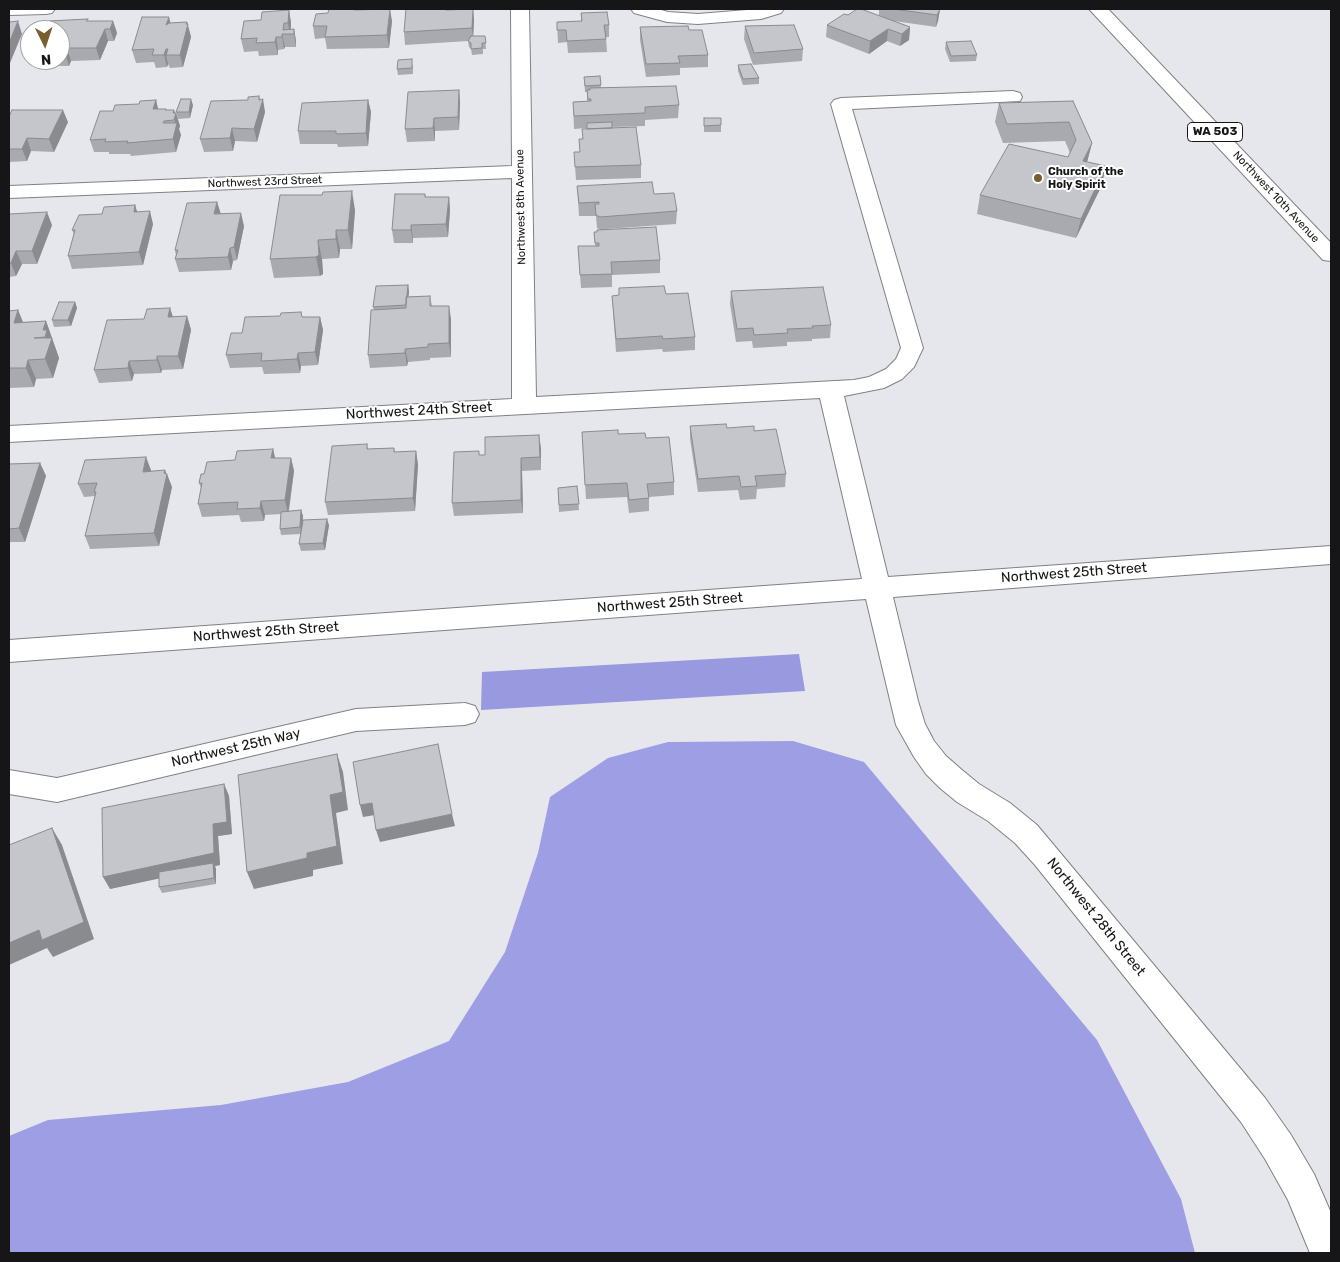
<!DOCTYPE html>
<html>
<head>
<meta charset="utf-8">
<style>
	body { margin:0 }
	#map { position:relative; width:1340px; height:1262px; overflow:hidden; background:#e6e7ed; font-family:Rubik,sans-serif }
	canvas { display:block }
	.frame { position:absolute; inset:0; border:10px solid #161618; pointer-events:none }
	.north { position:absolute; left:20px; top:20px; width:50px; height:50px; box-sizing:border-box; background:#fff; border:1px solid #a2a2a3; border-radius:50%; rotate:176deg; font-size:14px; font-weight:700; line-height:20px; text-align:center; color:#161618 }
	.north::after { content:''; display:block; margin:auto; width:18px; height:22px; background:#785e30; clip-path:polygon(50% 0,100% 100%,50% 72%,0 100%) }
</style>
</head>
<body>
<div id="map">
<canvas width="1340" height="1262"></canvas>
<div class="frame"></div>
<div class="north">N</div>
</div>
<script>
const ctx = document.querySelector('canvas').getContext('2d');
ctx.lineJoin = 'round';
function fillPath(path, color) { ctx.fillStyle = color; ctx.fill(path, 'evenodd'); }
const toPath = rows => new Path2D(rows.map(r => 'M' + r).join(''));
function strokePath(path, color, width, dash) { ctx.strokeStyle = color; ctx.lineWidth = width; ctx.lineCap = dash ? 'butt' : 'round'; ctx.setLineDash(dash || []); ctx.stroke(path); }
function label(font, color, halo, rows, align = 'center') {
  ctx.font = font + ' Rubik,sans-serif'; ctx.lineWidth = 4; ctx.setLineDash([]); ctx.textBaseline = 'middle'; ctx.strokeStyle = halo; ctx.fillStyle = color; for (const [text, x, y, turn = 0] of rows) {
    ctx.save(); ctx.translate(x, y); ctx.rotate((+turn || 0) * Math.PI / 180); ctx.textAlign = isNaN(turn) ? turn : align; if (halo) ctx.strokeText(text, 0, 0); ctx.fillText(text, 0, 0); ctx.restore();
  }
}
fillPath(toPath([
	[793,741,864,762,1097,1040,1181,1199,1195,1253,9,1253,9,1136,48,1120,221,1105,348,1082,449,1041,505,952,538,853,550,797,608,758,668,742]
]), '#9d9ee4');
fillPath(toPath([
	[799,654,805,691,481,710,482,672]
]), '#9899de');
const minor = toPath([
	[9,9,55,9,52,13,46,14,9,15,9,9],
	[511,9,529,9,536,397,854,380,869,377,886,369,896,359,901,348,831,104,834,100,841,98,1013,91,1020,93,1022,97,1020,101,852,109,923,348,914,367,902,379,884,388,844,396,888,577,1331,546,1331,564,893,597,918,701,925,724,934,741,946,756,962,770,979,784,1010,803,1037,825,1265,1098,1291,1135,1314,1174,1331,1213,1331,1253,1310,1253,1288,1200,1265,1159,1241,1122,1035,865,1015,843,988,821,957,802,940,788,926,774,914,757,896,725,866,599,9,662,9,640,862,579,820,398,9,442,9,426,512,399,512,178,9,198,9,186,512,166,511,9],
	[631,9,658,9,668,12,698,14,759,9,784,9,781,13,761,19,698,24,667,22,634,13,631,9],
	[465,703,475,706,479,714,475,722,465,725,356,731,57,802,9,794,9,770,57,778,356,709,465,703]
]);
const major = toPath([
	[1089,9,1108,9,1331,243,1331,261,1323,260,1089,9]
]);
strokePath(minor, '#808085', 2);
strokePath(major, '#808085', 2);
fillPath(minor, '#fff');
fillPath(major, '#fff');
fillPath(toPath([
	[473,9,474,21,473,36,485,36,486,49,483,49,483,54,472,55,471,49,469,47,468,41,405,45,404,32,447,10],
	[879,9,940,9,938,21,936,27,894,21,910,27,909,40,900,46,887,41,869,54,826,37,827,25,848,15,879,16],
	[289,10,291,23,291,29,294,29,296,41,296,47,285,47,284,49,278,50,278,55,259,56,258,51,244,52,241,39,261,20],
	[354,10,392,21,389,48,327,49,325,38,315,39,313,26,328,13],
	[581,13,609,25,609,37,606,37,607,52,568,53,567,42,558,43,557,22,581,21],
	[88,21,113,21,117,33,114,41,108,41,100,60,71,61,69,66,53,66,51,60,60,60,60,30],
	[187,22,191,37,183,67,170,68,168,64,167,67,156,68,154,62,136,63,132,50,170,23],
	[745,26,803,49,802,61,753,65,744,39],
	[640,27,689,30,708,55,708,67,680,68,680,75,646,77,640,40],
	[946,42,977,55,976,61,950,62,945,49],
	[413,65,413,74,398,75,397,69],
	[738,65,759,78,759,84,743,85,738,71],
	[600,76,601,88,679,105,678,118,645,120,645,126,612,127,641,165,641,178,576,180,574,152,580,152,583,139,587,128,574,129,573,102,587,101,587,92,585,92,584,77],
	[459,90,460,103,459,130,435,131,435,141,407,142,405,129],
	[156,100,158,109,166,109,167,110,175,113,180,126,179,129,181,135,176,152,131,156,130,154,109,154,109,152,94,152,90,140,113,111],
	[260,100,265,112,257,142,235,141,233,151,204,152,200,139],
	[368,100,371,112,368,146,338,147,337,144,300,144,298,131],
	[1073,101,1092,143,1087,162,1102,185,1076,238,977,214,980,195,1068,157,1070,153,1065,141,1003,143,995,122,999,103],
	[193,105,190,118,178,119,176,112],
	[9,117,68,122,54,152,31,151,27,161,9,162],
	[704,118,721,125,721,132,704,132],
	[577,186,654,194,677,211,676,224,606,229,660,260,660,273,612,275,612,287,581,288,578,246,595,246,594,232,597,232,600,230,597,228,596,216,579,216],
	[425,194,426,197,449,197,450,210,448,237,413,238,413,243,394,243,392,230],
	[322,195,355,210,352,249,340,249,339,258,322,259,323,274,320,276,274,278,270,259],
	[217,202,221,214,244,226,237,260,233,261,231,270,179,272,175,259,176,256,175,250],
	[135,205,137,212,153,224,143,265,72,269,68,256,74,234,72,230,102,214],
	[9,214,52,225,37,264,22,264,16,276,9,277],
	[408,285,409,292,408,297,430,296,432,306,451,319,451,357,430,358,430,360,408,362,407,366,370,368,368,355,374,310,373,307],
	[731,291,831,325,830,338,812,339,812,341,787,342,787,346,753,348,752,341,736,342,730,304],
	[666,294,695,337,695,350,663,352,662,349,616,352,612,296],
	[75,302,77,308,71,326,54,327,52,320],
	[170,308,173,317,187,316,191,330,183,369,162,370,161,373,134,374,132,381,99,383,94,370,144,319],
	[18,310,23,322,46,321,59,358,53,378,36,379,34,387,9,388,9,311],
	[302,317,320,317,323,330,318,365,301,366,300,373,264,374,262,367,230,368,226,355,242,333],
	[690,426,727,428,754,431,786,474,785,487,757,489,756,499,740,500,738,490,698,492,690,439],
	[582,432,618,434,646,438,674,482,674,495,649,497,649,511,629,513,627,497,586,499],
	[539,435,541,470,522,471,523,513,454,516,452,503,479,451,479,455,485,455],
	[367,444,368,449,394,448,395,452,416,451,418,465,415,511,328,515,325,502],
	[273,449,275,458,291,458,294,471,289,511,301,510,303,516,303,520,329,525,325,550,301,551,299,544,301,534,281,535,280,529,281,514,265,515,264,521,241,522,239,515,202,517,198,504,201,488,199,483,204,474,235,460],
	[40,463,46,476,25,542,9,542,9,464],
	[151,470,151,471,165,470,172,487,159,546,90,549,85,536,95,496,84,497,78,484],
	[577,486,579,510,559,512,558,488],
	[224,784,229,796,232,834,218,836,220,865,215,866,216,869,216,884,162,893,159,887,159,878,110,889]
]), '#a9aaaf');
fillPath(toPath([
	[390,9,392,21,389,48,387,35],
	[473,9,474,21,473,41,472,28],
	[940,9,938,21,936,27,937,15],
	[289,10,291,23,290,36,288,23],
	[169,17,172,29,166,25],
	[18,21,22,34,10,63,9,59,9,43],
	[113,21,117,33,114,41,110,29],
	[187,22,191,37,183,67,180,55],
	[910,27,909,40,900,46,902,34],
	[105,29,108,41,100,60,96,48],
	[294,29,296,41,296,47,294,34],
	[888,29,887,41,869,54,870,41],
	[282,34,285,47,284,49,282,37],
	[276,37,278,50,278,55,275,42],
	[67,48,71,61,69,66,65,53],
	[166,49,168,55,166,55,168,64,167,67,164,55],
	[459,90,460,103,459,130,458,117],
	[259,96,261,105,263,99,265,112,257,142,254,129],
	[191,99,193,105,190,118,189,112],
	[156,100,159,113,153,109],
	[368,100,371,112,368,146,366,133],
	[63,110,68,122,54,152,49,139],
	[174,110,176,115,176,113,180,126,179,129,181,135,176,152,173,139,176,127,173,113],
	[434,118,435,131,435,141,433,128],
	[232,128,235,141,233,151,230,138],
	[27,138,31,151,27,161,22,149],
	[1092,143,1087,162,1083,161],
	[1106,166,1102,185,1076,238,1081,219],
	[352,191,355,210,352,249,348,230],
	[449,197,450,210,448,237,446,224],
	[217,202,221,215,214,214],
	[135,205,139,218,134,212],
	[150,211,153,224,143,265,139,252],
	[47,212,52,225,37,264,32,251],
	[241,213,244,226,237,260,234,247],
	[411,225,413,238,413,243,411,230],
	[336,230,340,249,339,258,336,239],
	[318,240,322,259,323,274,320,276,316,257],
	[230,248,233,261,231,270,228,257],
	[16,251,22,264,16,276,11,263],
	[408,285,409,292,407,312,406,305],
	[75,302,77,308,71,326,68,320],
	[449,306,451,319,451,357,449,343],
	[170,308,174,321,168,317],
	[18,310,26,330,14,323],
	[187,316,191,330,183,369,178,356],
	[320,317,323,330,318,365,315,352],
	[46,321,59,358,53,378,45,359,49,347,43,330],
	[405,349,408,362,407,366,405,353],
	[298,353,301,366,300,373,297,359],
	[157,356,162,370,161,373,157,360],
	[28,360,36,379,34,387,26,368],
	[129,361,134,374,132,381,128,368],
	[539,435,541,448,541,470,540,457],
	[273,449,276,462,271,458],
	[416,451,418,465,415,511,413,498],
	[146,457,151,470,148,485,143,472],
	[291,458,294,471,288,514,285,500],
	[521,458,522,471,523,513,521,500],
	[40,463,46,476,25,542,19,528],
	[165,470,167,476,167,474,172,487,159,546,154,533],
	[261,501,265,515,264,521,260,508],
	[301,510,303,516,302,533,300,527],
	[327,519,329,525,325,550,323,543],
	[337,754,343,772,348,810,336,813,343,864,313,870,313,876,254,889,247,872,307,853,330,795],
	[224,784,229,796,232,834,218,836,220,865,215,866,216,869,216,884,214,878,213,867,110,889,103,877,213,824],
	[372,803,375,815,363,817,360,805],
	[452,814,455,826,380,842,376,830],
	[52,828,62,845,94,939,53,957,47,948,9,965,9,943]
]), '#8a8b8e');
const building = toPath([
	[329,9,354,9,354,10,390,9,387,35,325,37,327,26,313,26,316,14,328,13,329,9],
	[406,9,446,9,446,10,473,9,472,28,404,32,406,9],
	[857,9,861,9,910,27,902,34,888,29,870,41,827,25,844,14,848,15,857,9],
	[893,9,940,9,937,15,893,9],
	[289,10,288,23,284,23,283,30,294,29,294,34,282,34,282,37,276,37,275,42,256,43,257,38,241,39,244,21,261,20,262,12,289,10],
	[607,12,609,25,604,25,606,39,567,41,566,30,557,30,557,22,582,21,581,13,607,12],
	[142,17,169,17,166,25,169,23,187,22,186,24,188,24,180,55,166,55,168,49,166,49,164,55,152,55,154,49,132,50,142,17],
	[88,19,86,21,113,21,110,29,105,29,96,48,67,48,65,53,60,53,60,30,44,30,48,21,88,19],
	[18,21,9,43,9,22,18,21],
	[794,25,803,49,754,53,745,26,794,25],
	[688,26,689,30,702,30,708,55,678,56,680,63,646,64,640,27,688,26],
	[471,36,485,36,486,43,482,43,482,48,471,49,471,43,468,41,471,36],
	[971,41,977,55,951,56,946,42,971,41],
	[412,59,412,68,397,69,398,60,412,59],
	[751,64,759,78,743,79,738,65,751,64],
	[600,76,601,85,585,86,584,77,600,76],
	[676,86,679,105,645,107,645,113,574,116,573,102,591,101,591,99,588,99,587,90,590,90,590,88,676,86],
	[459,90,458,117,434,118,433,128,405,129,408,92,459,90],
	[259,96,259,100,263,99,254,129,232,128,230,138,200,139,211,101,248,100,248,97,259,96],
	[181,99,191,99,189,112,176,112,181,99],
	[156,100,153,109,166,109,165,110,174,110,173,113,176,113,174,120,164,121,163,123,177,123,173,139,127,143,128,141,105,142,106,139,90,140,100,111,113,111,115,105,139,104,140,101,156,100],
	[368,100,366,133,336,134,336,131,298,131,302,103,368,100],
	[1073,101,1092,143,1083,161,1106,166,1081,219,980,195,1009,144,1068,157,1076,140,1069,122,1007,124,999,103,1073,101],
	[12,110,63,110,49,139,27,138,22,149,9,149,9,117,12,110],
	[704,118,721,118,721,125,704,126,704,118],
	[612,122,612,128,587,129,587,123,612,122],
	[636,127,641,165,575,167,574,152,580,152,579,139,583,139,582,129,636,127],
	[652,182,654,194,674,193,677,211,600,217,596,215,595,204,599,204,599,202,579,203,577,186,652,182],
	[352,191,348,230,336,230,336,239,318,240,319,255,316,257,270,259,280,195,322,195,323,192,352,191],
	[395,194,425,194,425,197,449,197,446,224,411,225,411,230,392,230,395,194],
	[217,202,214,214,241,213,234,247,230,248,228,257,175,259,178,250,175,250,187,203,217,202],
	[135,205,134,212,150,211,139,252,68,256,75,230,72,230,79,215,102,214,104,207,135,205],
	[47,212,32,251,16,251,11,263,9,263,9,214,47,212],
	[656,227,660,260,611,262,612,274,580,275,578,246,599,246,599,243,595,243,594,232,597,232,597,230,656,227],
	[408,285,406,305,373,307,376,286,408,285],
	[664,286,666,294,688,293,695,337,663,339,662,336,616,339,612,296,619,295,619,288,664,286],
	[823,287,831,325,812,326,813,328,787,329,788,333,754,335,753,328,737,329,731,291,823,287],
	[430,296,430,306,449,306,449,343,428,344,428,347,405,349,405,353,368,355,371,310,406,308,406,297,430,296],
	[59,302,75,302,68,320,52,320,59,302],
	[170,308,168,317,187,316,178,356,157,356,157,360,129,361,128,368,94,370,107,320,144,319,147,309,170,308],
	[18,310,14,323,46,321,43,330,47,330,45,337,34,338,52,338,45,359,28,360,26,368,9,368,9,311,18,310],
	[301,312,302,317,320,317,315,352,298,353,297,359,261,361,262,353,226,355,231,333,242,333,245,317,280,316,281,313,301,312],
	[726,424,727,428,754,426,754,431,776,429,786,474,755,476,757,486,741,487,739,476,698,479,690,426,726,424],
	[618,430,618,434,645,433,646,438,669,437,674,482,647,484,649,498,629,500,627,483,585,485,582,432,618,430],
	[539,435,540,457,521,458,521,500,452,503,454,452,479,451,479,455,485,455,485,437,539,435],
	[367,444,367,449,394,448,394,452,416,451,413,498,325,502,332,446,367,444],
	[273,449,271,458,291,458,285,500,261,501,260,508,237,509,238,502,198,504,202,483,199,483,201,474,204,474,207,462,235,460,237,451,273,449],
	[146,457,143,472,165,470,164,473,167,474,154,533,85,536,96,492,94,492,97,483,78,484,85,460,146,457],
	[40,463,19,528,9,529,9,464,40,463],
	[577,486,579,504,559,505,558,488,577,486],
	[301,510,300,527,280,529,281,512,301,510],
	[327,519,323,543,299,544,303,520,327,519],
	[438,744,452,814,376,830,372,803,360,805,353,762,438,744],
	[337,754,343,792,330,795,337,846,307,853,307,858,247,872,238,775,337,754],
	[224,784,227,822,213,824,214,853,103,877,102,808,224,784],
	[52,828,84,922,42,940,39,930,9,943,9,845,52,828],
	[213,863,214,878,159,887,159,872,213,863]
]);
fillPath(building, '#c5c6cb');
strokePath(building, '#8a8b8e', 1);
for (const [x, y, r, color] of [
	[1038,178,5,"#785e30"]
]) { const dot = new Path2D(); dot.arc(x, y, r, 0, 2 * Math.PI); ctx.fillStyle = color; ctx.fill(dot); strokePath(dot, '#fff', 2); }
label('bold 11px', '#161618', '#fff', [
	["Church of the",1048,172],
	["Holy Spirit",1048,185]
], 'left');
label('11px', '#161618', '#fff', [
	["Northwest 23rd Street",265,182,-2],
	["Northwest 10th Avenue",1276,197,47],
	["Northwest 8th Avenue",521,207,-91]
]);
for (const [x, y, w] of [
	[1215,132,55]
]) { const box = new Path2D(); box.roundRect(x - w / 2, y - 9.5, w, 19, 4); ctx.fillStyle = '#fff'; ctx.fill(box); strokePath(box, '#161618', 1); }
label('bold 12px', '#161618', null, [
	["WA 503",1215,132]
]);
label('14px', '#161618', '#fff', [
	["Northwest 24th Street",419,411,-3],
	["Northwest 25th Street",1074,573,-4],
	["Northwest 25th Street",670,603,-4],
	["Northwest 25th Street",266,632,-4],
	["Northwest 25th Way",236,748,-13],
	["Northwest 28th Street",1096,917,51]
]);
</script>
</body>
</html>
